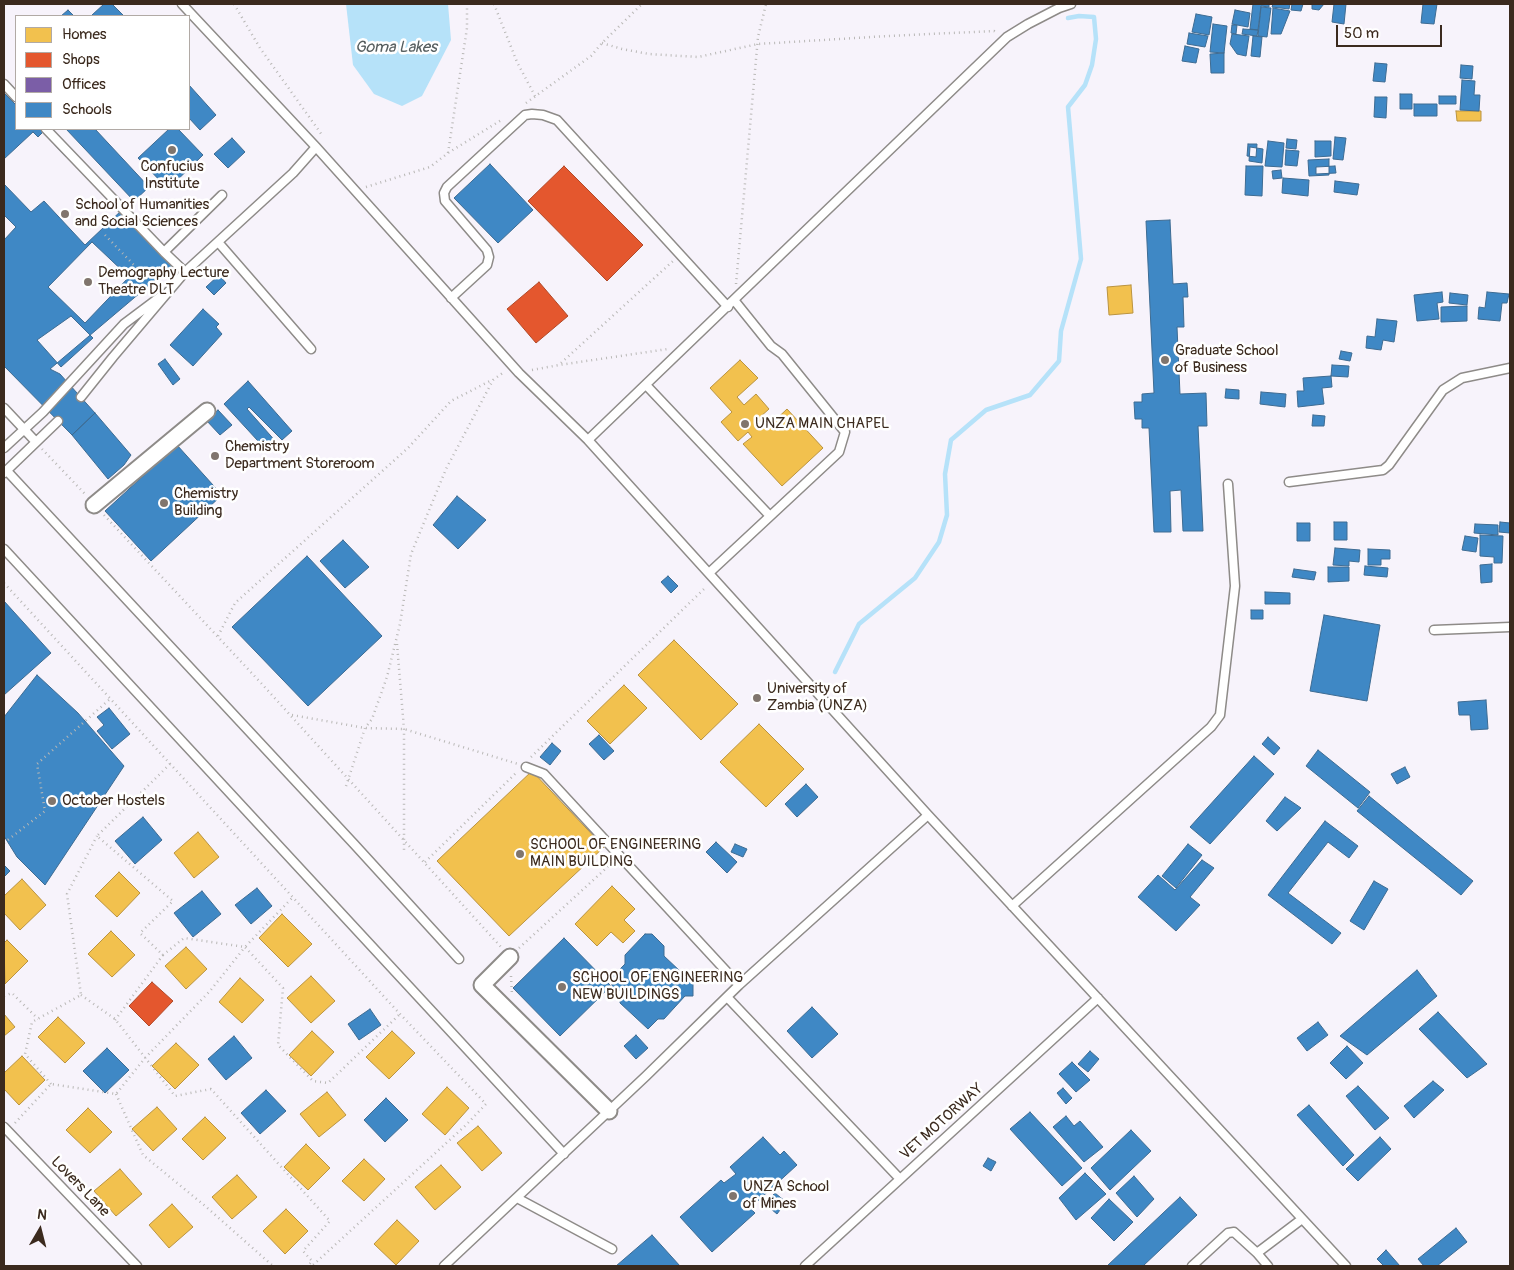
<!DOCTYPE html>
<html>
<head>
<meta charset="utf-8">
<style>
	body { margin:0 }
	#map { position:relative; width:1514px; height:1270px; overflow:hidden; background:#fff; font-family:Pangolin,sans-serif }
	canvas { display:block }
	.frame { position:absolute; inset:0; border:5px solid #3b2a1e; pointer-events:none }
	.legend { position:absolute; left:15px; top:15px; width:175px; height:115px; box-sizing:border-box; background:#fff; border:1px solid #b1aaa5; margin:0; padding:6px 9px; list-style:none; font-size:15px; color:#3b2a1e }
	.legend li { display:flex; align-items:center; gap:10px; height:25px }
	.legend b { width:25px; border:1px solid #b1aaa5 }
	.north { position:absolute; left:15px; top:1205px; width:50px; height:50px; -webkit-text-stroke:4px #fff; paint-order:stroke; rotate:8deg; font-size:14px; font-weight:700; line-height:20px; text-align:center; color:#3b2a1e }
	.north::after { content:''; display:block; margin:auto; width:18px; height:22px; background:#3b2a1e; clip-path:polygon(50% 0,100% 100%,50% 72%,0 100%) }
	.scale { position:absolute; left:1336px; top:25px; width:106px; height:22px; box-sizing:border-box; border:2px solid #3b2a1e; border-top:0; padding-left:6px; font-size:15px; line-height:18px; white-space:nowrap; color:#3b2a1e; -webkit-text-stroke:4px #fff; paint-order:stroke }
</style>
</head>
<body>
<div id="map">
<canvas width="1514" height="1270"></canvas>
<div class="frame"></div>
<ul class="legend">
<li><b style="height:14px;background:#f2c14e"></b>Homes</li>
<li><b style="height:14px;background:#e4572e"></b>Shops</li>
<li><b style="height:14px;background:#7b5ea7"></b>Offices</li>
<li><b style="height:14px;background:#3f88c5"></b>Schools</li>
</ul>
<div class="north">N</div>
<div class="scale">50 m</div>
</div>
<script>
const ctx = document.querySelector('canvas').getContext('2d');
ctx.lineJoin = 'round';
function fillPath(path, color) { ctx.fillStyle = color; ctx.fill(path, 'evenodd'); }
const toPath = rows => new Path2D(rows.map(r => 'M' + r).join(''));
function strokePath(path, color, width, dash) { ctx.strokeStyle = color; ctx.lineWidth = width; ctx.lineCap = dash ? 'butt' : 'round'; ctx.setLineDash(dash || []); ctx.stroke(path); }
function label(font, color, halo, rows, align = 'center') {
  ctx.font = font + ' Pangolin,sans-serif'; ctx.lineWidth = 5; ctx.setLineDash([]); ctx.textBaseline = 'middle'; ctx.strokeStyle = halo; ctx.fillStyle = color; for (const [text, x, y, turn = 0] of rows) {
    ctx.save(); ctx.translate(x, y); ctx.rotate((+turn || 0) * Math.PI / 180); ctx.textAlign = isNaN(turn) ? turn : align; if (halo) ctx.strokeText(text, 0, 0); ctx.fillText(text, 0, 0); ctx.restore();
  }
}
fillPath(toPath([
	[4,4,1510,4,1510,1266,4,1266],
	[16,16,189,16,189,129,16,129]
]), '#f7f3fb');
fillPath(toPath([
	[346,4,448,4,451,40,422,96,402,106,374,94,353,65]
]), '#b6e2f9');
const homes = toPath([
	[1456,111,1481,111,1481,121,1457,121,1456,111],
	[49,218,79,251,47,281,38,271,8,297,4,292,4,259,49,218],
	[1131,285,1133,313,1109,315,1107,287,1131,285],
	[740,360,758,378,737,397,744,405,756,394,769,409,760,417,769,426,787,409,823,448,782,486,743,444,752,437,748,432,738,441,721,422,732,412,710,388,740,360],
	[4,626,21,643,6,655,4,653,4,626],
	[674,640,738,704,701,740,638,675,674,640],
	[40,681,69,711,56,724,109,778,96,790,88,782,83,787,95,800,83,812,52,780,65,767,53,754,57,750,20,711,30,702,38,710,48,700,34,686,40,681],
	[624,685,647,708,610,744,587,721,624,685],
	[759,724,804,769,766,807,720,762,759,724],
	[4,749,24,770,10,783,64,838,50,851,42,843,36,849,55,868,45,878,10,842,22,830,10,818,15,813,4,802,4,749],
	[532,771,604,847,509,936,437,861,532,771],
	[198,832,219,857,194,878,174,853,198,832],
	[119,872,140,893,117,917,95,896,119,872],
	[22,879,46,905,20,930,4,913,4,896,22,879],
	[612,886,635,909,624,920,635,931,623,943,611,932,597,946,575,924,612,886],
	[282,914,312,944,288,967,259,938,282,914],
	[111,931,135,955,112,977,88,954,111,931],
	[7,940,28,961,5,984,4,943,7,940],
	[186,947,207,969,186,989,165,966,186,947],
	[311,976,335,1001,311,1023,287,998,311,976],
	[240,978,264,1000,242,1023,219,1002,240,978],
	[4,1014,15,1027,4,1036,4,1014],
	[58,1017,85,1043,65,1063,38,1037,58,1017],
	[312,1031,334,1052,311,1076,289,1055,312,1031],
	[392,1031,415,1053,389,1079,366,1057,392,1031],
	[176,1043,199,1065,175,1089,152,1066,176,1043],
	[22,1056,45,1080,19,1105,4,1089,4,1073,22,1056],
	[447,1087,469,1108,445,1135,422,1114,447,1087],
	[327,1092,346,1115,319,1137,300,1114,327,1092],
	[157,1107,177,1129,153,1151,132,1129,157,1107],
	[88,1108,112,1132,90,1153,66,1130,88,1108],
	[205,1117,226,1138,203,1160,182,1139,205,1117],
	[478,1126,502,1153,482,1171,457,1143,478,1126],
	[306,1144,330,1168,308,1190,284,1167,306,1144],
	[364,1159,385,1179,364,1201,342,1181,364,1159],
	[441,1165,461,1187,435,1210,415,1187,441,1165],
	[120,1169,142,1194,116,1216,94,1191,120,1169],
	[237,1175,257,1197,232,1219,212,1197,237,1175],
	[172,1204,193,1227,169,1248,149,1225,172,1204],
	[286,1209,308,1231,285,1254,263,1231,286,1209],
	[397,1220,419,1241,396,1265,374,1244,397,1220]
]);
fillPath(homes, '#f2c14e');
strokePath(homes, '#bb9440', 1);
const shops = toPath([
	[564,166,643,245,607,281,528,201,564,166],
	[539,282,568,316,536,343,507,309,539,282],
	[152,982,173,1001,149,1026,129,1006,152,982]
]);
fillPath(shops, '#e4572e');
strokePath(shops, '#b14a29', 1);
const offices = toPath([
	[4,97,16,108,16,129,24,129,4,153,4,97]
]);
fillPath(offices, '#7b5ea7');
strokePath(offices, '#684e7e', 1);
const schools = toPath([
	[104,4,112,4,124,16,93,16,92,15,104,4],
	[1253,4,1269,4,1269,7,1261,6,1258,30,1250,29,1253,4],
	[1273,4,1290,4,1289,9,1272,7,1273,4],
	[1292,4,1303,4,1301,11,1291,10,1292,4],
	[1312,4,1324,4,1319,10,1312,9,1312,4],
	[1334,4,1346,4,1344,24,1332,22,1334,4],
	[1423,4,1437,4,1434,24,1421,23,1423,4],
	[1261,7,1271,8,1267,37,1258,36,1261,7],
	[1273,8,1290,11,1281,34,1271,34,1273,8],
	[68,10,74,16,61,16,68,10],
	[1235,10,1250,13,1248,27,1232,24,1235,10],
	[1196,14,1212,17,1209,35,1192,32,1196,14],
	[1213,24,1227,26,1224,53,1210,52,1213,24],
	[1232,25,1237,25,1236,34,1231,33,1232,25],
	[1243,29,1258,30,1257,36,1242,34,1243,29],
	[1189,33,1208,36,1205,47,1187,44,1189,33],
	[1232,34,1249,36,1246,56,1237,54,1230,44,1232,34],
	[1253,36,1262,37,1260,57,1251,56,1253,36],
	[1185,46,1199,49,1196,63,1182,61,1185,46],
	[1224,53,1224,73,1211,73,1210,54,1224,53],
	[1375,63,1387,64,1385,82,1373,81,1375,63],
	[1461,65,1473,66,1472,79,1460,78,1461,65],
	[1462,80,1475,81,1474,95,1480,95,1479,111,1460,110,1462,80],
	[189,85,216,115,200,130,189,118,189,85],
	[4,93,16,105,16,129,42,129,79,163,173,265,50,369,60,374,95,413,72,435,4,366,4,93],
	[1400,94,1412,94,1412,109,1400,109,1400,94],
	[1439,96,1456,96,1456,104,1439,104,1439,96],
	[1375,97,1387,97,1386,118,1374,117,1375,97],
	[1414,104,1437,104,1437,116,1414,116,1414,104],
	[66,129,95,129,149,187,134,201,66,129],
	[169,129,178,129,203,155,168,189,138,158,169,129],
	[33,132,38,137,43,132,66,157,69,153,123,209,85,245,44,201,31,212,4,184,4,159,33,132],
	[1335,137,1346,138,1343,160,1333,159,1335,137],
	[232,138,245,152,228,168,214,154,232,138],
	[1287,139,1297,140,1296,149,1286,148,1287,139],
	[1268,141,1284,143,1282,167,1265,166,1268,141],
	[1315,141,1331,141,1331,156,1315,157,1315,141],
	[1248,144,1257,144,1256,157,1247,156,1248,144],
	[1250,147,1263,149,1262,163,1249,161,1250,147],
	[1286,150,1299,151,1297,166,1285,165,1286,150],
	[1329,159,1329,175,1309,176,1308,160,1329,159],
	[490,164,533,210,498,243,454,198,490,164],
	[1246,166,1263,166,1262,196,1245,195,1246,166],
	[1335,166,1336,173,1316,174,1316,167,1335,166],
	[1281,170,1282,178,1273,179,1272,171,1281,170],
	[1283,178,1309,180,1308,196,1282,193,1283,178],
	[1335,181,1359,184,1357,195,1334,192,1335,181],
	[4,215,16,227,4,240,4,215],
	[1170,220,1173,284,1187,283,1188,297,1183,297,1184,327,1177,327,1180,394,1206,393,1207,426,1198,426,1203,531,1183,531,1181,490,1170,491,1171,532,1154,532,1149,428,1142,428,1142,419,1135,419,1134,402,1142,402,1142,394,1154,393,1146,221,1170,220],
	[92,242,129,277,85,323,48,287,92,242],
	[219,275,226,283,214,295,206,287,219,275],
	[1442,292,1443,302,1437,303,1439,319,1417,321,1414,295,1442,292],
	[1487,292,1509,294,1507,303,1502,303,1500,321,1478,319,1479,307,1485,308,1487,292],
	[1450,293,1468,295,1467,305,1449,303,1450,293],
	[1467,306,1467,321,1441,322,1441,307,1467,306],
	[203,309,219,324,216,327,222,334,193,366,170,345,203,309],
	[71,316,93,338,61,367,37,340,71,316],
	[1377,319,1397,321,1394,342,1383,340,1381,350,1366,348,1367,336,1375,337,1377,319],
	[1341,351,1352,353,1350,361,1339,359,1341,351],
	[165,359,180,379,173,385,158,364,165,359],
	[1332,365,1349,366,1348,377,1331,376,1332,365],
	[1331,376,1332,387,1322,388,1324,404,1298,407,1297,391,1304,391,1303,378,1331,376],
	[248,381,292,431,282,440,249,407,247,409,278,444,269,453,224,404,248,381],
	[1226,389,1239,390,1239,399,1225,398,1226,389],
	[1261,392,1286,394,1285,407,1260,404,1261,392],
	[218,410,232,425,220,435,206,420,218,410],
	[95,413,131,455,124,465,108,479,72,435,95,413],
	[1313,415,1325,416,1324,426,1312,426,1313,415],
	[177,445,222,495,151,561,105,511,177,445],
	[457,496,486,520,458,549,433,525,457,496],
	[1334,522,1347,522,1347,540,1334,540,1334,522],
	[1500,522,1510,523,1510,533,1499,532,1500,522],
	[1297,523,1310,523,1310,541,1297,541,1297,523],
	[1475,524,1498,525,1498,535,1474,533,1475,524],
	[1480,535,1503,536,1502,563,1494,563,1494,557,1480,556,1480,535],
	[1465,536,1478,538,1476,552,1462,550,1465,536],
	[343,540,369,567,345,588,320,561,343,540],
	[1335,548,1360,550,1359,562,1349,561,1349,566,1333,565,1335,548],
	[1368,549,1390,550,1390,559,1381,559,1381,565,1368,565,1368,549],
	[307,556,382,636,308,706,232,627,307,556],
	[1492,564,1492,582,1481,583,1480,565,1492,564],
	[1365,566,1388,568,1387,577,1364,575,1365,566],
	[1328,567,1349,567,1349,581,1328,582,1328,567],
	[1294,569,1316,572,1314,580,1292,577,1294,569],
	[668,576,678,586,671,593,661,582,668,576],
	[1265,592,1290,593,1290,604,1265,604,1265,592],
	[4,601,51,653,4,695,4,601],
	[1251,610,1263,610,1263,619,1251,619,1251,610],
	[1324,615,1380,625,1367,701,1310,691,1324,615],
	[37,675,78,713,124,766,45,885,17,857,4,836,4,717,37,675],
	[1486,700,1488,729,1471,730,1470,715,1459,715,1458,702,1486,700],
	[109,708,130,734,112,749,97,731,104,725,97,717,109,708],
	[599,735,614,751,604,760,589,744,599,735],
	[1268,737,1280,748,1274,755,1262,744,1268,737],
	[552,743,561,751,550,765,540,757,552,743],
	[1318,750,1370,792,1358,808,1306,766,1318,750],
	[1254,756,1274,774,1210,844,1190,827,1254,756],
	[1405,767,1410,777,1397,784,1391,774,1405,767],
	[806,784,818,797,797,817,785,804,806,784],
	[1369,796,1473,881,1461,895,1357,811,1369,796],
	[1285,797,1301,808,1277,831,1266,821,1285,797],
	[143,817,162,840,135,864,115,841,143,817],
	[1325,821,1358,846,1349,858,1328,842,1288,893,1341,933,1332,944,1268,895,1325,821],
	[716,842,737,862,727,873,706,852,716,842],
	[735,844,747,849,743,857,731,852,735,844],
	[1188,844,1202,855,1176,888,1162,876,1188,844],
	[1202,860,1214,868,1190,897,1200,905,1176,931,1138,897,1158,875,1175,890,1202,860],
	[4,865,10,871,4,877,4,865],
	[1374,881,1388,889,1364,930,1350,921,1374,881],
	[257,888,272,906,251,924,235,905,257,888],
	[202,891,221,914,193,937,174,913,202,891],
	[645,934,652,934,664,946,664,956,681,972,693,972,693,996,685,996,664,1019,658,1019,648,1029,620,1003,621,990,612,990,612,977,625,964,625,955,645,934],
	[564,938,611,986,560,1036,513,988,564,938],
	[1417,970,1437,996,1367,1055,1340,1036,1417,970],
	[812,1007,838,1034,812,1058,787,1031,812,1007],
	[370,1009,381,1025,359,1040,348,1024,370,1009],
	[1438,1012,1487,1064,1467,1078,1419,1029,1438,1012],
	[1318,1022,1328,1035,1307,1051,1297,1038,1318,1022],
	[636,1035,648,1048,636,1059,624,1046,636,1035],
	[234,1036,252,1058,226,1080,208,1059,234,1036],
	[1347,1046,1363,1063,1346,1079,1330,1063,1347,1046],
	[107,1048,129,1070,105,1093,83,1071,107,1048],
	[1090,1051,1099,1059,1088,1072,1078,1064,1090,1051],
	[1072,1062,1090,1080,1076,1092,1059,1074,1072,1062],
	[1433,1081,1444,1090,1414,1118,1404,1106,1433,1081],
	[1358,1086,1389,1118,1375,1130,1346,1096,1358,1086],
	[1063,1088,1072,1098,1066,1104,1057,1093,1063,1088],
	[266,1090,286,1111,260,1134,241,1113,266,1090],
	[386,1098,408,1120,385,1142,364,1120,386,1098],
	[1309,1105,1354,1155,1343,1166,1297,1115,1309,1105],
	[1030,1112,1082,1168,1062,1186,1010,1129,1030,1112],
	[1066,1116,1074,1126,1080,1121,1103,1147,1084,1162,1053,1127,1066,1116],
	[1131,1130,1151,1151,1110,1190,1091,1168,1131,1130],
	[763,1137,780,1155,784,1151,797,1165,750,1208,755,1213,712,1252,680,1217,721,1180,724,1183,736,1174,730,1167,763,1137],
	[1380,1137,1391,1149,1358,1181,1346,1169,1380,1137],
	[988,1158,996,1162,991,1171,983,1166,988,1158],
	[1085,1173,1106,1194,1076,1220,1059,1198,1085,1173],
	[1134,1176,1154,1199,1137,1217,1116,1193,1134,1176],
	[775,1193,786,1202,777,1214,765,1204,775,1193],
	[1180,1197,1197,1215,1143,1266,1107,1266,1180,1197],
	[1109,1199,1133,1222,1114,1241,1091,1218,1109,1199],
	[1456,1228,1467,1242,1437,1266,1424,1266,1418,1259,1456,1228],
	[652,1235,680,1266,616,1266,652,1235],
	[1386,1250,1400,1266,1384,1266,1377,1259,1386,1250]
]);
fillPath(schools, '#3f88c5');
strokePath(schools, '#3e6c93', 1);
strokePath(toPath([
	[835,672,859,624,915,578,939,542,947,515,945,474,951,440,986,410,1030,395,1059,361,1061,331,1081,259,1068,107,1085,85,1092,65,1096,39,1094,17,1079,16,1068,18]
]), '#b6e2f9', 4.5);
const lane = toPath([
	[182,4,316,147,519,373,588,440,928,815,1346,1266],
	[4,84,16,97],
	[46,129,164,252],
	[218,242,311,349],
	[185,272,164,252,222,195],
	[451,298,487,265,489,257,487,250,445,201,444,193,447,187,525,115,532,114,543,115,557,120,728,307],
	[646,385,770,516],
	[81,397,113,357,185,272,293,173,316,147],
	[4,408,36,442],
	[588,440,1007,37,1028,24,1059,8,1071,4],
	[4,448,43,412,124,324,160,297],
	[7,471,354,844,459,959],
	[4,473,58,421],
	[1289,482,1383,470,1389,465,1443,390,1462,378,1510,368],
	[4,549,564,1154],
	[709,573,839,452,845,432,782,354,771,346,734,300],
	[1434,630,1510,627],
	[526,767,544,774,739,985],
	[1012,906,1211,727,1220,715,1235,586,1228,484],
	[727,997,900,1179],
	[4,1127,137,1266],
	[517,1198,612,1249],
	[1257,1253,1302,1219],
	[444,1266,646,1076,739,985,928,815],
	[805,1266,1098,998],
	[1192,1266,1228,1233,1234,1232,1257,1253,1268,1266]
]);
const street = toPath([
	[94,505,207,411],
	[510,957,482,985,609,1111]
]);
strokePath(lane, '#8e8b88', 11);
strokePath(street, '#8e8b88', 19);
strokePath(toPath([
	[234,4,260,48,322,135],
	[494,4,517,62,535,96],
	[602,43,622,49,649,54,698,57,758,44,888,36,994,31,997,33],
	[526,103,591,56,602,43,642,4],
	[448,153,467,28,467,4],
	[366,187,430,167,448,153,503,119],
	[105,235,156,288],
	[736,284,758,37,766,4],
	[561,363,673,261],
	[532,370,559,365,668,349],
	[42,449,85,494],
	[104,515,261,683,501,947],
	[4,583,400,1014,486,1104,466,1125,312,1266],
	[218,636,235,603,408,448,451,401,492,380],
	[397,644,404,729,404,852],
	[292,715,365,728,404,729,518,764],
	[531,757,706,587],
	[170,764,97,836,173,901,140,933,163,955,184,938,245,947,293,897],
	[346,786,365,728,372,719,387,677,400,624,411,554,446,469,493,380,504,372],
	[4,843,45,811,37,764,110,699],
	[425,862,517,772],
	[519,948,613,862],
	[511,976,512,995],
	[81,995,115,1019,175,1096,211,1089,330,1221,303,1251,312,1261,308,1266],
	[4,996,12,993,38,1019],
	[115,1020,163,955],
	[145,1058,210,991,245,947,283,988,278,1045,313,1081,328,1083,400,1014],
	[51,1084,25,1054,32,1022,81,995,67,894,97,836],
	[116,1094,143,1155,204,1205,273,1266],
	[15,1123,51,1084,116,1094,145,1058]
]), '#b9b8b6', 2.5, [1, 4]);
strokePath(lane, '#fff', 8);
strokePath(street, '#fff', 15);
for (const [x, y, r, color] of [
	[172,150,5,"#80756d"],
	[65,214,5,"#80756d"],
	[88,282,5,"#80756d"],
	[1165,360,5,"#80756d"],
	[745,424,5,"#80756d"],
	[215,456,5,"#80756d"],
	[164,503,5,"#80756d"],
	[757,698,5,"#80756d"],
	[52,801,5,"#80756d"],
	[520,854,5,"#80756d"],
	[562,987,5,"#80756d"],
	[733,1196,5,"#80756d"]
]) { const dot = new Path2D(); dot.arc(x, y, r, 0, 2 * Math.PI); ctx.fillStyle = color; ctx.fill(dot); strokePath(dot, '#fff', 2); }
label('15px', '#3b2a1e', '#fff', [
	["Confucius",172,167,"center"],
	["Institute",172,184,"center"],
	["School of Humanities",75,205],
	["and Social Sciences",75,222],
	["Demography Lecture",98,273],
	["Theatre DLT",98,290],
	["Graduate School",1175,351],
	["of Business",1175,368],
	["UNZA MAIN CHAPEL",755,424],
	["Chemistry",225,447],
	["Department Storeroom",225,464],
	["Chemistry",174,494],
	["Building",174,511],
	["University of",767,689],
	["Zambia (UNZA)",767,706],
	["October Hostels",62,801],
	["SCHOOL OF ENGINEERING",530,845],
	["MAIN BUILDING",530,862],
	["SCHOOL OF ENGINEERING",572,978],
	["NEW BUILDINGS",572,995],
	["UNZA School",743,1187],
	["of Mines",743,1204]
], 'left');
label('15px', '#3b2a1e', '#fff', [
	["VET MOTORWAY",942,1122,-42],
	["Lovers Lane",80,1187,46]
]);
label('italic 16px', '#565e5f', '#fff', [
	["Goma Lakes",396,48]
]);
</script>
</body>
</html>
